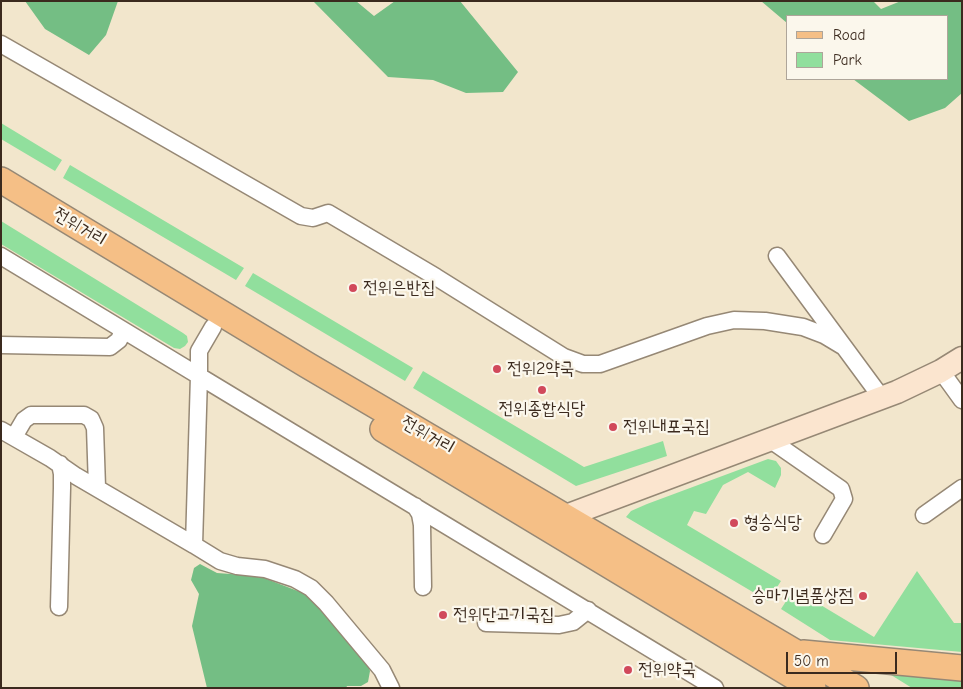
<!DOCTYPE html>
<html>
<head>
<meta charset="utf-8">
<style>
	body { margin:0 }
	#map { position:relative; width:963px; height:689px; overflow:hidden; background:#f2e6cc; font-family:"Comic Neue",sans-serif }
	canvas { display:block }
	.frame { position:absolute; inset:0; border:2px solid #3b2a1e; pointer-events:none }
	.legend { position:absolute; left:786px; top:15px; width:162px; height:65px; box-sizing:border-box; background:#fbf7ec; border:1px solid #aea59a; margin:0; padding:6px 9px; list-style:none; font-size:15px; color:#3b2a1e }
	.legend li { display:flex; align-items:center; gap:10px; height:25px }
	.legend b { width:25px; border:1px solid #aea59a }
	.scale { position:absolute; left:786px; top:652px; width:111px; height:22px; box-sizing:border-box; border:2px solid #3b2a1e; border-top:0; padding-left:6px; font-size:15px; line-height:18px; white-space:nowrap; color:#3b2a1e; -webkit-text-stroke:4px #fbf7ec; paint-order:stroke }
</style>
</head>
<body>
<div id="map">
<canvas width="963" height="689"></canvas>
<div class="frame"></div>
<ul class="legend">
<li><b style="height:6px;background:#f5bf86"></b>Road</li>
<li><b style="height:14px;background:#91df9d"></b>Park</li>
</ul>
<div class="scale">50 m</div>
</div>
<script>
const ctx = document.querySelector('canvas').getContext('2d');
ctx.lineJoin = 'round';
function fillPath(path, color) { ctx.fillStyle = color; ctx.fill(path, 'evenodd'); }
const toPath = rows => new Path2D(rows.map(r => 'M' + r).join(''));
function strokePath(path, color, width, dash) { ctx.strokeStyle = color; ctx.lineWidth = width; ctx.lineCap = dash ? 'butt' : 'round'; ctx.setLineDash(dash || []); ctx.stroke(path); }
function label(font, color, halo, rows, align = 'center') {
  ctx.font = font + ' "Comic Neue","Poor Story",sans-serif'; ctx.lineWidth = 4.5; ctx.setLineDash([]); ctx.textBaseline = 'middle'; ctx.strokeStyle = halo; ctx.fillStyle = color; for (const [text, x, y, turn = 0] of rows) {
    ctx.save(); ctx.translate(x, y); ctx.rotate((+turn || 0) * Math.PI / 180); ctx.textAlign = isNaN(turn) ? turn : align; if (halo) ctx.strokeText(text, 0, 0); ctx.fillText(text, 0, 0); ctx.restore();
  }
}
fillPath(toPath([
	[1,123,62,160,55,171,1,139],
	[70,165,244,268,236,280,63,178],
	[1,221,183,333,187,336,188,342,185,346,180,349,174,348,1,244],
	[253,273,413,368,405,381,245,286],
	[423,371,584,467,663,441,667,456,576,486,413,388],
	[768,459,776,461,781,468,781,475,775,488,748,472,723,485,706,514,694,511,687,525,781,581,768,601,626,517,631,511,647,504],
	[917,571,954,623,962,623,962,652,830,640,781,609,794,589,874,637],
	[875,665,962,674,962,688,912,688]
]), '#91df9d');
fillPath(toPath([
	[25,1,118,1,106,35,89,55,45,29],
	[313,1,356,1,374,16,395,1,460,1,518,72,503,92,466,93,433,80,388,77],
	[761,1,873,1,881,9,901,1,962,1,962,93,945,108,909,121,853,79,947,79,947,16,787,16,787,23],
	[200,564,217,573,244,575,264,578,303,593,325,610,368,665,370,671,368,682,361,686,347,686,346,688,207,688,192,626,199,594,191,580,194,568]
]), '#74be84');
const street = toPath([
	[1,44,301,216,313,218,328,213,436,277,564,357,583,364,600,364,707,326,734,320,765,321,803,327,824,335,844,347],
	[1,256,199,376,199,351,213,327],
	[777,256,881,397],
	[1,345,110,347,119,340,123,330],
	[941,371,962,400],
	[1,430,50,458,76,476,194,545,199,376,715,688],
	[14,437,24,420,31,415,84,415,91,419,95,428,97,487],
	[769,439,841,489,844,499,823,535],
	[415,506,420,514,422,525,423,587],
	[924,515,962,488],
	[194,545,220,561,237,566,265,569,295,579,311,588,326,603,382,670,391,688],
	[59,607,62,488,62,474,60,464],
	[486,623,559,625,573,622,588,610]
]);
const secondary = toPath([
	[566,516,897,392,941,371,962,358]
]);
const primary = toPath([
	[1,180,307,365,856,688],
	[383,429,813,688],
	[803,653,962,668]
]);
strokePath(street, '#968875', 19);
strokePath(secondary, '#968875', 25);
strokePath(primary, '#968875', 28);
strokePath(street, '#fff', 16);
strokePath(secondary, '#fbe5cf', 22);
strokePath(primary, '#f5bf86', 25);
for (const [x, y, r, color] of [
	[353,288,5,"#d1495b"],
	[497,369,5,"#d1495b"],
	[542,390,5,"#d1495b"],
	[613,427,5,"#d1495b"],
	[734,523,5,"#d1495b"],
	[863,596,5,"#d1495b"],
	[443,615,5,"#d1495b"],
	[628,670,5,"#d1495b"]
]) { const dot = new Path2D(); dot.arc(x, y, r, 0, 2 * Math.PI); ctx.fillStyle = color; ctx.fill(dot); strokePath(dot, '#fbf7ec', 2); }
label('18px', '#3b2a1e', '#fbf7ec', [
	["전위거리",80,227,31],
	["전위거리",428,435,30]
]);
label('18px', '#3b2a1e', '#fbf7ec', [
	["전위은반집",363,288],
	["전위2약국",507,369],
	["전위종합식당",542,409,"center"],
	["전위내포국집",623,427],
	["형승식당",744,523],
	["승마기념품상점",853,596,"right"],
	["전위단고기국집",453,615],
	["전위약국",638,670]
], 'left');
</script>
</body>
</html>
